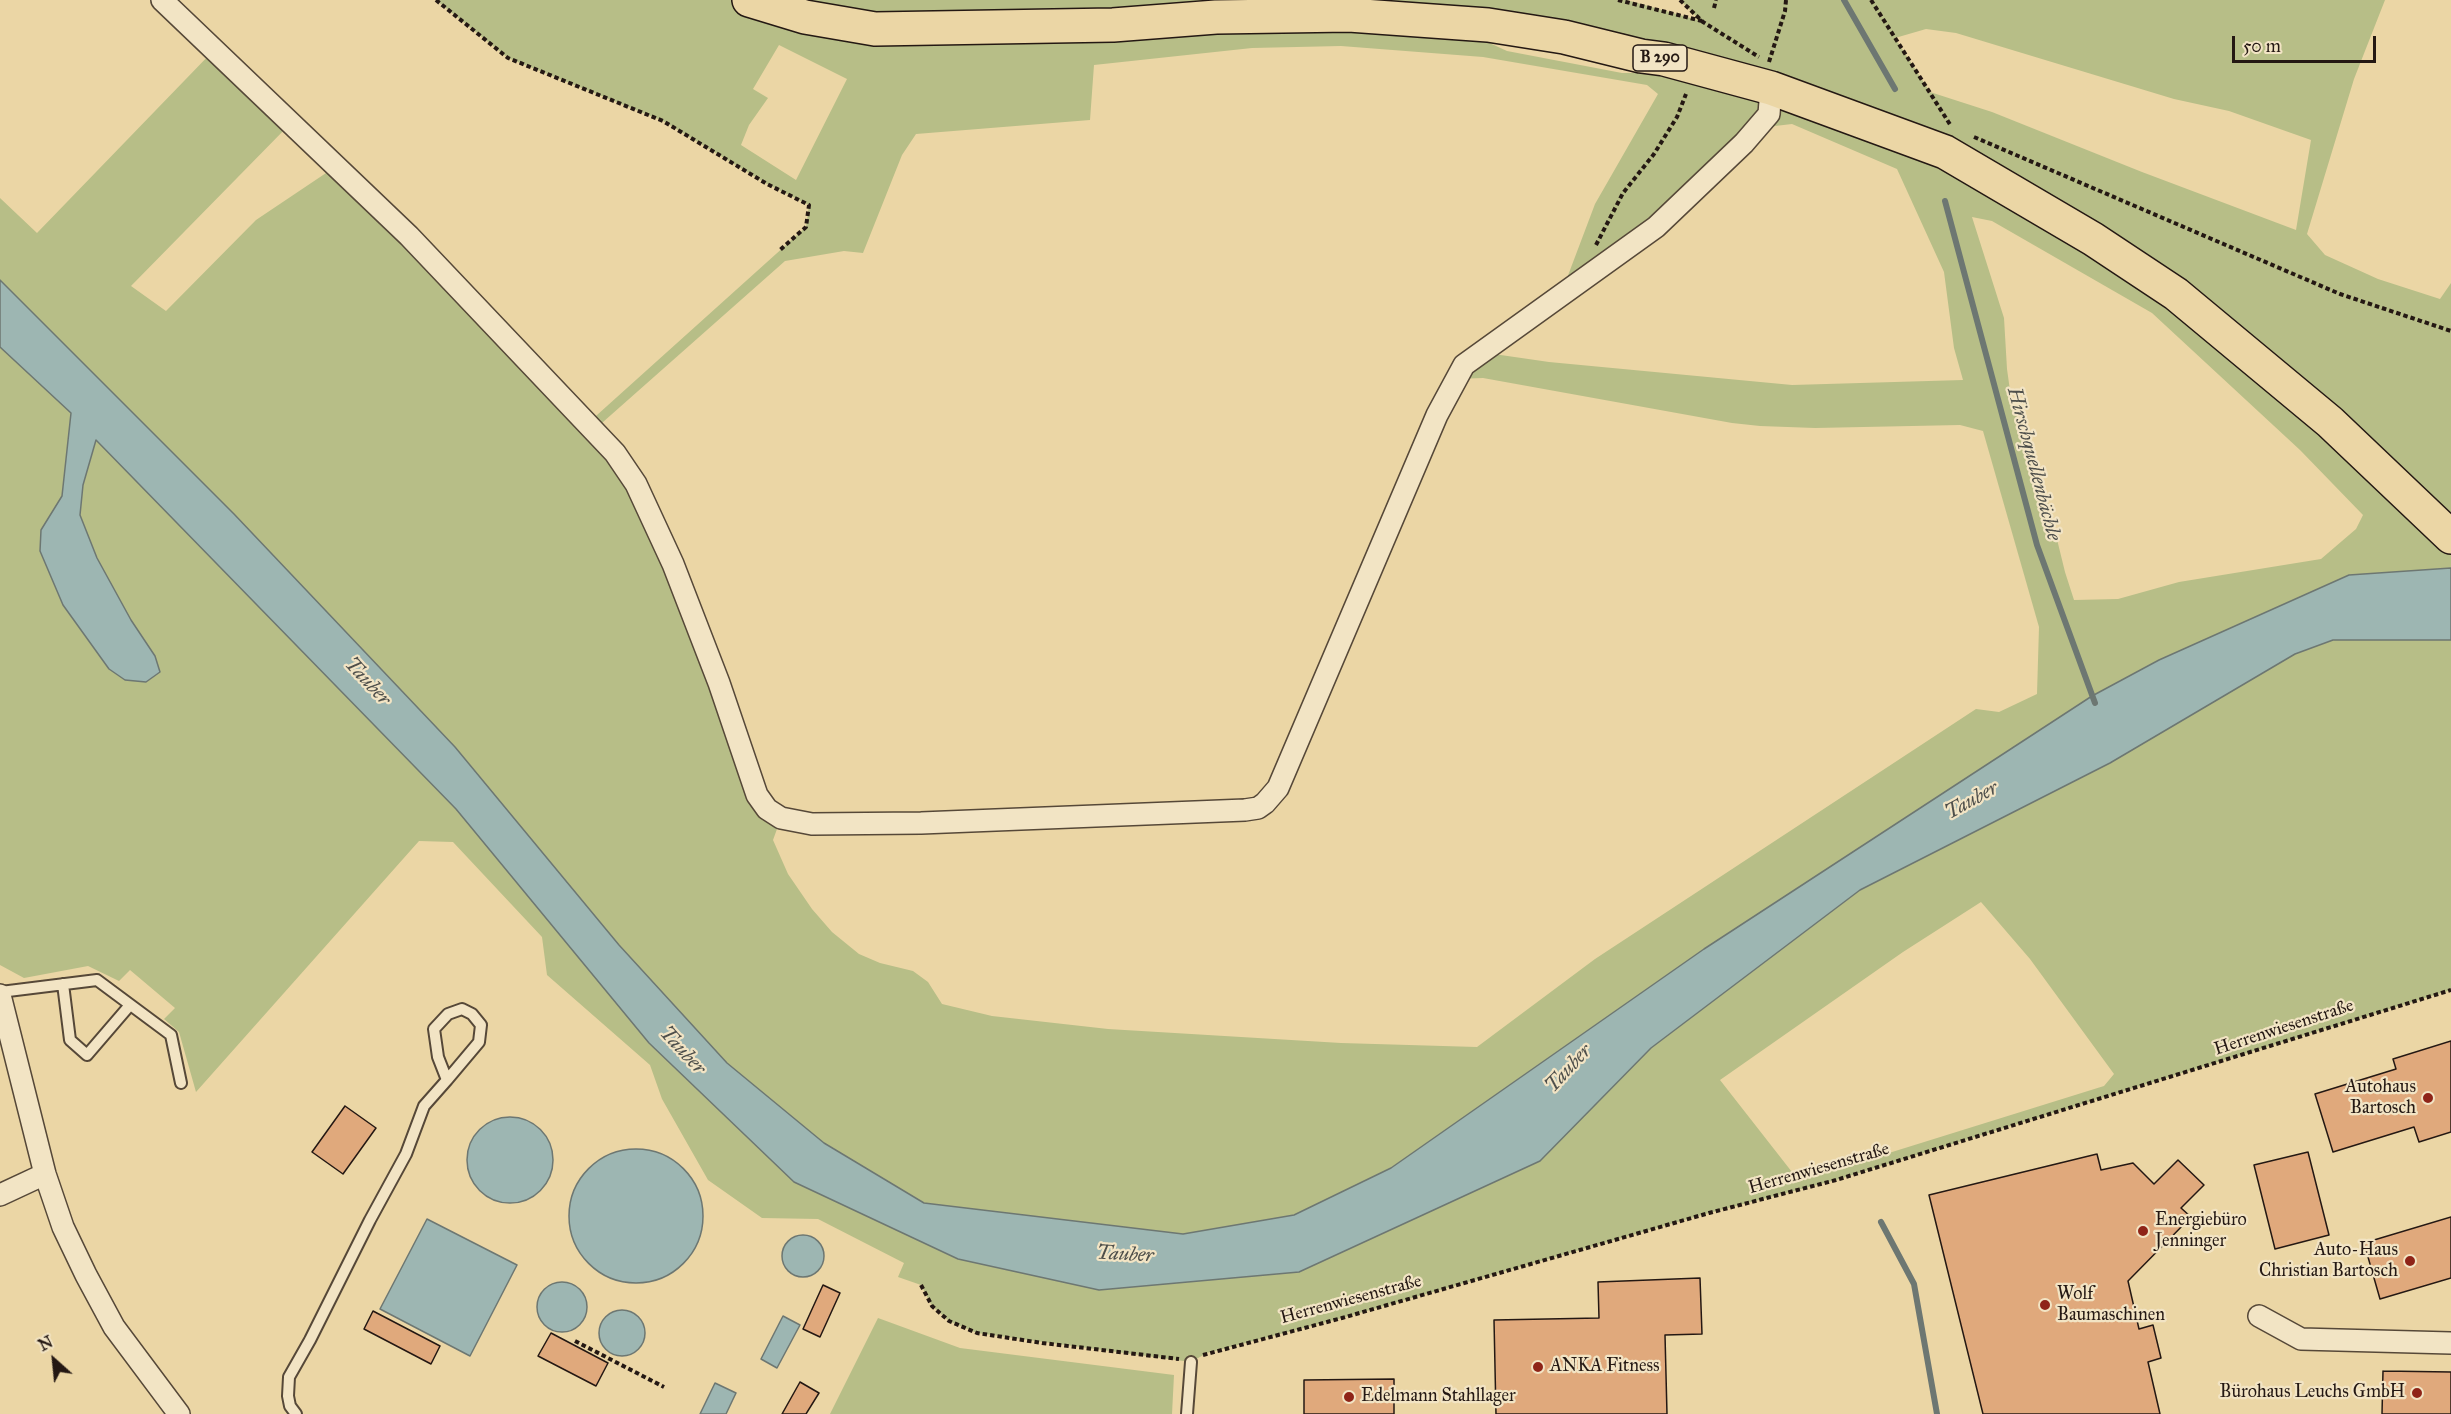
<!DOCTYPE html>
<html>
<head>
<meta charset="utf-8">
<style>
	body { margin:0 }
	#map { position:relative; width:2451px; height:1414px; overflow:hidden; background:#ebd6a5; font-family:"IM FELL Great Primer",serif }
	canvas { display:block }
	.north { position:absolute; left:24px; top:1330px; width:60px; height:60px; -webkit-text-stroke:4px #f2e4c4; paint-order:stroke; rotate:333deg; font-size:16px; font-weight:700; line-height:24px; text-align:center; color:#241813 }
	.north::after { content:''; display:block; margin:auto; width:21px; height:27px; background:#241813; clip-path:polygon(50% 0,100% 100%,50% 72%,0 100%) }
	.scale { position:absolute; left:2232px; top:36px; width:144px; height:27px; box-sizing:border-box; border:3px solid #241813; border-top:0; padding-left:8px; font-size:18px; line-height:21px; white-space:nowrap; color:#241813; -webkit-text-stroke:4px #f2e4c4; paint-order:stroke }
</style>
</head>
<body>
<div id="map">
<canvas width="2451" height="1414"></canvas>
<div class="north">N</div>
<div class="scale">50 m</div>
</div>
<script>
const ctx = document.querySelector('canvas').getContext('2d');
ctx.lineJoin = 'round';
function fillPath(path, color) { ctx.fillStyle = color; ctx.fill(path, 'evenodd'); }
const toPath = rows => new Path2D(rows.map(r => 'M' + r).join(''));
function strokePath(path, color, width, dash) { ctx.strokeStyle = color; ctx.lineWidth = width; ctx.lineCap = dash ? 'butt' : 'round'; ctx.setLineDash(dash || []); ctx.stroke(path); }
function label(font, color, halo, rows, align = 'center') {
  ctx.font = font + ' "IM FELL Great Primer",serif'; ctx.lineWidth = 4.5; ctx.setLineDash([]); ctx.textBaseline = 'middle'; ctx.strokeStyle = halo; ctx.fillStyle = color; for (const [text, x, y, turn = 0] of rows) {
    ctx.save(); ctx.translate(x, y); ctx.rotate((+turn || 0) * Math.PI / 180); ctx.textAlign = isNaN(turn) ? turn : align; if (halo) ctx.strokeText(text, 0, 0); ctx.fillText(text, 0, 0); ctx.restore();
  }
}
fillPath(toPath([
	[436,0,1627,0,1701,21,1680,0,2385,0,2354,79,2307,234,2325,255,2378,279,2440,299,2451,283,2451,568,2349,575,2159,660,2092,696,1704,949,1391,1168,1294,1215,1183,1234,924,1203,824,1143,727,1063,619,945,455,747,234,514,0,280,0,198,37,233,214,50,290,124,131,286,166,311,256,220,335,167,587,424,806,227,809,205,767,184,663,121,508,58],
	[1465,24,1648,73,1622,73,1507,51,1472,35],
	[1926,29,1956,33,2174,99,2229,111,2311,140,2296,230,2142,172,1992,112,1930,92,1895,38],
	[779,45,847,79,796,180,741,145,749,125,768,98,753,89],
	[1341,46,1483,57,1647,85,1658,94,1595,204,1561,294,1744,143,1775,126,1792,124,1897,169,1944,272,1954,348,1963,380,1792,385,1549,362,1480,352,1455,379,1483,378,1732,423,1760,426,1815,428,1960,425,1983,431,2039,627,2037,694,1999,712,1976,709,1595,959,1477,1047,1341,1043,1108,1029,992,1016,942,1004,928,982,913,971,880,963,859,954,832,932,812,909,788,874,773,840,781,818,744,760,615,453,594,430,785,261,844,251,863,253,902,155,916,134,1090,120,1094,65,1252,48],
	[1972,217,1992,221,2152,313,2300,450,2363,515,2356,529,2321,559,2179,582,2118,599,2074,600,2065,572,2040,470,2012,405,2007,369,2004,318],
	[0,347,71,413,62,496,41,530,125,680,146,682,160,672,155,656,131,620,97,558,80,515,83,485,96,439,456,809,649,1043,794,1182,1099,1290,1299,1272,1540,1161,1651,1048,1860,890,2110,763,2295,654,2333,640,2451,640,2451,990,1836,1180,1709,1213,1342,1318,1207,1353,1191,1362,977,1333,949,1321,932,1306,921,1285,898,1277,904,1263,818,1219,762,1218,708,1180,662,1099,650,1065,547,975,542,937,453,842,419,841,196,1092,179,1032,164,1019,175,1008,130,970,119,981,88,966,24,978,0,965],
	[1981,902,2030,959,2114,1074,2104,1086,1799,1181,1720,1080,1903,952],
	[878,1318,960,1348,1174,1375,1172,1414,830,1414]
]), '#b7be87');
const water = toPath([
	[0,280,234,514,455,747,619,945,727,1063,824,1143,924,1203,1183,1234,1294,1215,1391,1168,1704,949,2092,696,2159,660,2349,575,2451,568,2451,640,2333,640,2295,654,2110,763,1860,890,1651,1048,1540,1161,1299,1272,1099,1290,958,1259,794,1182,649,1043,456,809,96,440,83,485,80,515,97,558,131,620,155,656,160,672,146,682,125,680,109,669,63,605,40,551,41,530,62,496,71,413,0,347,0,280],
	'467 1160a43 43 0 1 1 86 0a43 43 0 1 1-86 0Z',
	'569 1216a67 67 0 1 1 134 0a67 67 0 1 1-134 0Z',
	[427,1219,517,1265,470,1356,380,1309,427,1219],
	'782 1256a21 21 0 1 1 42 0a21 21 0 1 1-42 0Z',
	'537 1307a25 25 0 1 1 50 0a25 25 0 1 1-50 0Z',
	'599 1333a23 23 0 1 1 46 0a23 23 0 1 1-46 0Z',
	[783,1316,800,1325,777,1368,761,1359,783,1316],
	[715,1383,736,1393,726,1414,700,1414,715,1383]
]);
fillPath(water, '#9db6b2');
strokePath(water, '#6d7772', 1.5);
strokePath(toPath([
	[1844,0,1895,89],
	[1945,201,2037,545,2095,703],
	[1881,1222,1914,1284,1937,1414]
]), '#6d7772', 6);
const building = toPath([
	[2451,1041,2451,1132,2419,1142,2414,1127,2333,1152,2315,1094,2396,1069,2393,1059,2451,1041],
	[345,1106,376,1128,343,1174,312,1152,345,1106],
	[2308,1152,2329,1235,2275,1249,2254,1165,2308,1152],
	[2097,1154,2101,1170,2133,1163,2154,1184,2178,1160,2204,1185,2181,1208,2191,1217,2128,1281,2139,1329,2153,1325,2161,1358,2148,1362,2160,1414,1983,1414,1929,1195,2097,1154],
	[2451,1217,2451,1278,2380,1299,2364,1243,2451,1217],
	[1700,1278,1702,1334,1665,1335,1667,1414,1496,1414,1494,1320,1599,1318,1598,1282,1700,1278],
	[823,1285,840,1293,820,1337,803,1329,823,1285],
	[373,1311,440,1346,431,1364,364,1329,373,1311],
	[551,1333,608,1363,596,1386,538,1356,551,1333],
	[2383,1371,2451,1372,2451,1414,2382,1414,2383,1371],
	[1394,1379,1394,1414,1304,1414,1304,1380,1394,1379],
	[800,1382,819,1393,806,1414,782,1414,800,1382]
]);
fillPath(building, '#e0a97c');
strokePath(building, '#241813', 1.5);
const lane = toPath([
	[63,984,70,1040,87,1055,130,1005],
	[0,992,97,980,171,1035,181,1083],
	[296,1414,290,1406,288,1396,289,1377,310,1340,370,1220,406,1154,424,1106,447,1080,479,1042,481,1025,472,1014,462,1009,448,1014,434,1029,438,1057,447,1080],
	[1187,1414,1191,1362]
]);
const street = toPath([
	[162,0,409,236,615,453,636,484,673,564,719,683,757,795,767,809,781,818,812,824,921,823,1245,810,1258,808,1265,803,1278,788,1437,415,1464,365,1656,227,1744,143,1769,114,1771,88],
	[0,995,45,1174,63,1227,86,1275,114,1327,179,1414],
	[0,1195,45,1174],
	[2259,1316,2301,1339,2451,1343]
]);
const primary = toPath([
	[749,0,805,17,875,29,1113,25,1216,17,1349,15,1488,25,1564,37,1641,56,1664,59,1771,88,1945,152,2093,239,2176,294,2330,422,2451,537]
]);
strokePath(lane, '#564838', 14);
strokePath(street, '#564838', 24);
strokePath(primary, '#241813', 36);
strokePath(toPath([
	[436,0,508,58,663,121,767,184,809,205,806,227,780,250],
	[1618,0,1702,21],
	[1680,0,1703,22,1759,57],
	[1871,0,1951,126],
	[1714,8,1716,0],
	[1769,62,1785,11,1786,0],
	[1974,137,2340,294,2451,331],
	[1596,245,1623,193,1654,154,1677,117,1686,94],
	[921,1285,932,1306,949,1321,977,1333,1042,1343,1179,1359],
	[575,1341,664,1387],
	[1203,1355,1342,1318,1709,1213,1836,1180,2451,990]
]), '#241813', 4, [4.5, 3]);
strokePath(lane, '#f2e4c4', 10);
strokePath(street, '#f2e4c4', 21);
strokePath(primary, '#ebd6a5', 33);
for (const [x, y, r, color] of [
	[2428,1098,6,"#8f2418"],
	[2143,1231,6,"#8f2418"],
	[2410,1261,6,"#8f2418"],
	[2045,1305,6,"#8f2418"],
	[1538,1367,6,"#8f2418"],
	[2417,1393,6,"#8f2418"],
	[1349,1397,6,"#8f2418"]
]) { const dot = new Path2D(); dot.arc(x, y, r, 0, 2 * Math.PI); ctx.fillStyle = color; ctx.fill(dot); strokePath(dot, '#f2e4c4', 2); }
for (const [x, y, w] of [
	[1660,58,54]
]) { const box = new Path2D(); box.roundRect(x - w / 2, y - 13, w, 26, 4.5); ctx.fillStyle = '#f2e4c4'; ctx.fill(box); strokePath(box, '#241813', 1.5); }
label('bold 16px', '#241813', null, [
	["B 290",1660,58]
]);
label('18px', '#241813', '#f2e4c4', [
	["Herrenwiesenstraße",2284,1028,-18],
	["Herrenwiesenstraße",1819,1169,-16],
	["Herrenwiesenstraße",1351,1300,-15]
]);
label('18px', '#241813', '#f2e4c4', [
	["Autohaus",2416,1088,"right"],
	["Bartosch",2416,1109,"right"],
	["Energiebüro",2155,1221],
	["Jenninger",2155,1242],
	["Auto-Haus",2398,1251,"right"],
	["Christian Bartosch",2398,1272,"right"],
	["Wolf",2057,1295],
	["Baumaschinen",2057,1316],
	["ANKA Fitness",1550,1367],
	["Bürohaus Leuchs GmbH",2405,1393,"right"],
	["Edelmann Stahllager",1361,1397]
], 'left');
label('italic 20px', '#4e4f4b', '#f2e4c4', [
	["Hirschquellenbächle",2033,464,75],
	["Tauber",367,682,47],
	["Tauber",1972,801,-29],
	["Tauber",682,1051,47],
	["Tauber",1569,1069,-47],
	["Tauber",1125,1255,3]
]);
</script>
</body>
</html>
